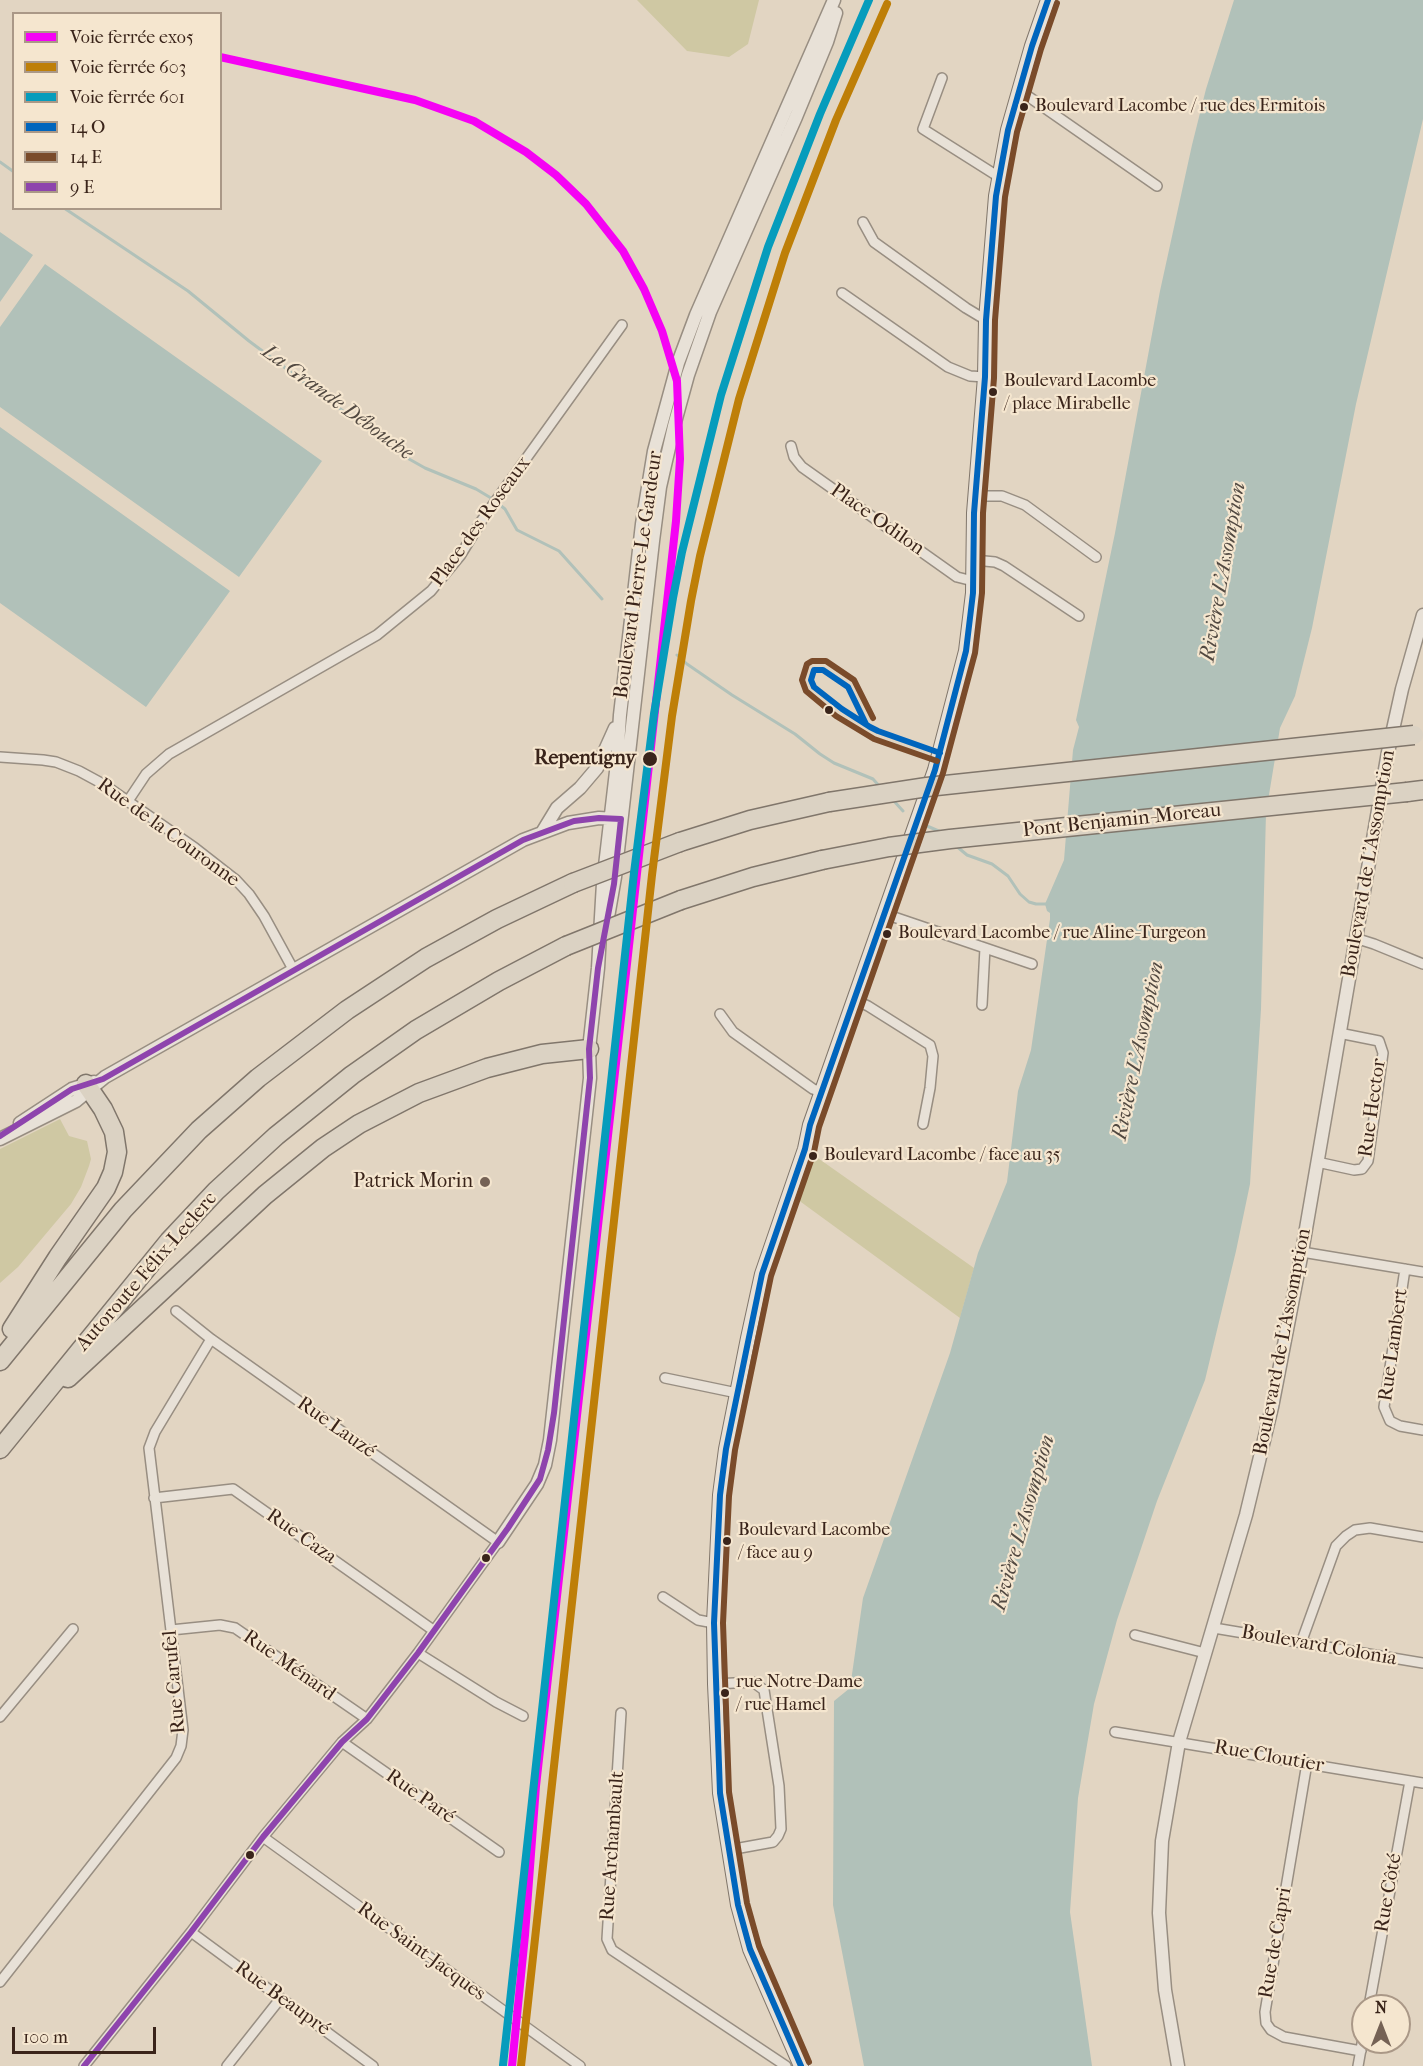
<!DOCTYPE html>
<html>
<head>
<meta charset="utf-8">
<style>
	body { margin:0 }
	#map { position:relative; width:1423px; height:2066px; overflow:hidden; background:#e2d5c2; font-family:"IM FELL French Canon",serif }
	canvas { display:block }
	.legend { position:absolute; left:12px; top:12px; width:210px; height:198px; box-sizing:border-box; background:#f5e6cf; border:2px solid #aa9887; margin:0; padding:8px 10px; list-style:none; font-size:18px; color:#3a241a }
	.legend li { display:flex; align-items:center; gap:12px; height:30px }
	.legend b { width:30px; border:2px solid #aa9887 }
	.north { position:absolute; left:1351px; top:1994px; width:60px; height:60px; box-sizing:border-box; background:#f5e6cf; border:2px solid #aa9887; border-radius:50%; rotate:0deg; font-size:16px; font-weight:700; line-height:24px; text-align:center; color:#3a241a }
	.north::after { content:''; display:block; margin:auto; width:21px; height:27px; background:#756255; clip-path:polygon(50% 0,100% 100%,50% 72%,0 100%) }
	.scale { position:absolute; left:12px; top:2027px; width:144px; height:27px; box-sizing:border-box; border:3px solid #3a241a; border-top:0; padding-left:8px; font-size:18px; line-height:21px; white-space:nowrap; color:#3a241a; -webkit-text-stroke:4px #f5e6cf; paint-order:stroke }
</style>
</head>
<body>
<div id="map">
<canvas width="1423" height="2066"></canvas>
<ul class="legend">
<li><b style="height:8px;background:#f502f4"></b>Voie ferrée exo5</li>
<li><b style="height:8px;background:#be7f08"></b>Voie ferrée 603</li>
<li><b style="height:8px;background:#069cbc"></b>Voie ferrée 601</li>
<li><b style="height:8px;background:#0065bd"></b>14 O</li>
<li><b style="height:8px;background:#7a4b2a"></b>14 E</li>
<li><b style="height:8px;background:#8e44ad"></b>9 E</li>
</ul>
<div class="north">N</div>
<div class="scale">100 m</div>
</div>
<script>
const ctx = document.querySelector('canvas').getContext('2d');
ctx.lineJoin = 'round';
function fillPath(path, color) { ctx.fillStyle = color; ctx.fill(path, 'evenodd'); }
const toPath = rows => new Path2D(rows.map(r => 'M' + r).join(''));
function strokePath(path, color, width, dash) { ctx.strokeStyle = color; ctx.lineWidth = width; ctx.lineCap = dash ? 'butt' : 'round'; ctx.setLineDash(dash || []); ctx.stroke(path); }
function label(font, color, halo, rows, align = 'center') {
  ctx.font = font + ' "IM FELL French Canon",serif'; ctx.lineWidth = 4.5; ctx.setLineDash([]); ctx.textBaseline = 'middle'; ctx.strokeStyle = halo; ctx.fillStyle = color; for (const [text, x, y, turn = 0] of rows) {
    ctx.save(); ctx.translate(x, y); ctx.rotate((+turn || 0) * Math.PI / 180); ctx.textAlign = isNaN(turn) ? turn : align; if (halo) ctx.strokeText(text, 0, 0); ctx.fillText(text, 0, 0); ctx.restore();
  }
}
fillPath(toPath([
	[637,0,759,0,748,44,729,57,687,51],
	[60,1119,69,1136,87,1141,91,1159,89,1166,81,1187,71,1204,18,1267,0,1283,0,1149],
	[805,1149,974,1268,960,1318,790,1194]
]), '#cfc8a3');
fillPath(toPath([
	[1234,0,1423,0,1423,119,1356,404,1312,628,1295,696,1280,728,1266,813,1261,1009,1250,1184,1236,1251,1205,1380,1157,1501,1117,1620,1094,1704,1078,1798,1070,1912,1092,2066,864,2066,833,1905,834,1701,850,1688,863,1598,950,1353,978,1253,1007,1182,1018,1091,1031,1050,1050,919,1050,913,1047,911,1045,904,1064,860,1073,750,1079,727,1076,720,1115,533,1160,291,1192,145,1206,89],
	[0,232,33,255,0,302],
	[45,264,322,461,239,577,0,407,0,327],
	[0,427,230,591,146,707,0,603]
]), '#b1c1b9');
strokePath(toPath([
	[0,162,14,172],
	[64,208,188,291,249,341,402,455,425,468,476,489,491,498,505,509,517,530,559,551,602,599],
	[677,655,687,664,732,695,795,734,820,754,834,763,873,779,880,787],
	[893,800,903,811],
	[927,826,941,832],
	[955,845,967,855,992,864,1008,876,1020,894,1029,902,1036,904,1046,904]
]), '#b1c1b9', 3);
const minor = toPath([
	[942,78,923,129,999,177],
	[1019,90,1157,186],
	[863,222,874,242,966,308,986,320],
	[842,293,948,367,970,376,985,377],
	[791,446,794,457,802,467,957,577,973,581],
	[976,496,1002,496,1025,505,1096,557],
	[974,560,995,562,1004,566,1079,616],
	[0,757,43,760,56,762,79,771,103,784,195,848,236,880,249,894,264,916,293,969],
	[128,801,146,774,169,754,377,635,431,591,460,556,482,520,622,325],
	[885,914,985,948,982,1005],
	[1355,938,1374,944,1423,964],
	[985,948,1032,964],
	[855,1000,868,1006,930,1045,933,1056,930,1088,923,1124],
	[720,1014,733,1032,813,1089,822,1092],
	[1317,1162,1354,1170,1362,1169,1368,1161,1383,1053,1379,1041,1339,1033],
	[1302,1252,1423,1272],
	[1405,1269,1384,1407,1390,1421,1400,1426,1423,1430],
	[665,1378,737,1393],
	[154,1498,233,1489,433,1630],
	[663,1597,698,1620,714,1623],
	[1214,1628,1423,1663],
	[171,1630,220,1625,235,1628,367,1719],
	[1135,1635,1205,1653],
	[1301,1643,1336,1546,1346,1536,1355,1530,1370,1528,1423,1537],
	[418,1653,496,1702,523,1716],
	[715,1684,753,1682,764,1690,779,1786,781,1829,778,1836,773,1842,729,1850],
	[621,1713,607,1939,612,1950,786,2066],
	[0,1717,73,1629],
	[1115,1732,1423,1783],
	[342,1742,499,1852],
	[1307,1763,1265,2012,1266,2023,1271,2030,1284,2037,1361,2051],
	[263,1837,580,2066],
	[191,1932,373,2066],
	[0,1982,176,1758,181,1746,183,1730,149,1448,155,1432,211,1339],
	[1369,2006,1410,1781],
	[84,2066,191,1932,263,1837,342,1742,367,1719,418,1653,498,1542,211,1339,176,1311],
	[227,2066,280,1999],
	[1358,2066,1363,2038]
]);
const tertiary = toPath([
	[543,831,557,808,580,788,597,768,615,728],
	[607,923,615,877,653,541,660,487,674,426,688,375,710,312,796,117,827,42,836,13],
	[20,1123,72,1089,94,1082],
	[0,1139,76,1101,105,1077,523,840,568,823,599,818,617,819],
	[498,1542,537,1484,545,1465,550,1440,590,1078,589,1049,598,968,603,883,617,763,620,715,642,524,654,451,678,363,696,315,834,0],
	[1178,2066,1165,1990,1159,1913,1162,1841,1179,1742,1246,1515,1272,1407,1302,1252,1388,752,1402,689,1423,615]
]);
const secondary = toPath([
	[801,2066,750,1949,738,1905,720,1793,715,1684,714,1623,720,1495,726,1449,748,1338,762,1274,805,1149,810,1125,935,770,966,651,973,593,974,513,985,377,986,320,996,196,1008,130,1032,46,1048,0]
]);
const motorway = toPath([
	[1407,792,1423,790],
	[680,842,750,820,829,802],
	[681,900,753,877,822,860],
	[12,1329,58,1257,106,1188,113,1172,117,1152,114,1132,103,1109,86,1084],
	[0,1361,123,1210,199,1130,258,1078,347,1010,426,958,497,919,573,883],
	[68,1378,265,1195,323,1148,359,1124,419,1093,487,1068,542,1054,589,1049],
	[0,1449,169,1241,216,1191,276,1136,352,1075,416,1030,499,981,566,946]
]);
strokePath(minor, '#988e82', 12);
strokePath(tertiary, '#988e82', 15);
strokePath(secondary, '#80766b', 16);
strokePath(motorway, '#80766b', 21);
strokePath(minor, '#e8e1d7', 9);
strokePath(tertiary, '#e8e1d7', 12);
strokePath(secondary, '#e8e1d7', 14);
strokePath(motorway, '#dbd2c3', 18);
const motorwayBridge = toPath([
	[829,802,927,787,1414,735],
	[822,860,889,847,950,839,1407,792],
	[573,883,680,842],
	[566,946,681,900]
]);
strokePath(motorwayBridge, '#80766b', 21, []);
strokePath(motorwayBridge, '#dbd2c3', 18);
strokePath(toPath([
	[866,724,848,687,823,670,814,670,811,680,814,687,842,709,870,727,878,731,940,753],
	[801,2066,750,1949,738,1905,720,1793,714,1623,720,1495,726,1449,762,1274,805,1149,810,1125,935,770,966,651,973,593,974,513,985,377,986,320,996,196,1008,130,1032,46,1048,0]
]), '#0065bd', 6);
strokePath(toPath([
	[873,718,854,680,826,661,812,661,807,664,802,680,806,691,836,716,874,739,937,761],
	[809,2062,759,1946,747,1903,729,1792,723,1623,729,1496,735,1450,771,1276,814,1152,819,1127,943,773,975,653,982,593,983,513,994,378,995,320,1005,197,1017,132,1041,49,1057,3]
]), '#7a4b2a', 6);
strokePath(toPath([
	[0,1136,72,1089,103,1079,523,840,574,821,599,818,621,819,614,884,598,968,589,1049,590,1078,554,1413,548,1450,540,1479,508,1528,418,1653,367,1719,342,1742,263,1837,191,1932,84,2066]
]), '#8e44ad', 6);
strokePath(toPath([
	[220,57,415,100,474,121,526,152,556,175,586,204,623,251,644,289,662,331,677,381,680,459,676,521,536,1786,525,1935,512,2066]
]), '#f502f4', 8);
strokePath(toPath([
	[521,2066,652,875,672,716,691,601,700,556,739,399,785,253,836,120,887,4]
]), '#be7f08', 8);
strokePath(toPath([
	[503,2065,634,873,654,714,673,598,682,552,721,395,768,247,820,114,869,0]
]), '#069cbc', 8);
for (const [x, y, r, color] of [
	[1024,107,5,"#3a241a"],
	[993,392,5,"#3a241a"],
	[829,710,5,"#3a241a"],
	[650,759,8,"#3a241a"],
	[887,934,5,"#3a241a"],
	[813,1156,5,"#3a241a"],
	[485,1182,6,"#756255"],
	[727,1541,5,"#3a241a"],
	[486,1558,5,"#3a241a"],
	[725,1693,5,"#3a241a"],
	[250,1855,5,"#3a241a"]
]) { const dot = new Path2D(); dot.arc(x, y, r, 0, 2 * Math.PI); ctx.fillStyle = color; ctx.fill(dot); strokePath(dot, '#f5e6cf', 2); }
label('18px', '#3a241a', '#f5e6cf', [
	["Boulevard Lacombe / rue des Ermitois",1035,107],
	["Boulevard Lacombe",1004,382],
	["/ place Mirabelle",1004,405],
	["Boulevard Lacombe / rue Aline-Turgeon",898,934],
	["Boulevard Lacombe / face au 35",824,1156],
	["Boulevard Lacombe",738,1531],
	["/ face au 9",738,1554],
	["rue Notre-Dame",736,1683],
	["/ rue Hamel",736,1706]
], 'left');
label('20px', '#3a241a', '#f5e6cf', [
	["Place Odilon",877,520,35],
	["Place des Roseaux",481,522,-54],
	["Boulevard Pierre-Le Gardeur",639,575,-82],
	["Pont Benjamin-Moreau",1122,821,-6],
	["Rue de la Couronne",168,833,36],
	["Boulevard de L'Assomption",1369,864,-80],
	["Rue Hector",1373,1108,-82],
	["Autoroute Félix-Leclerc",147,1272,-49],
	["Boulevard de L'Assomption",1283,1342,-79],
	["Rue Lambert",1394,1345,-82],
	["Rue Lauzé",336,1428,35],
	["Rue Caza",301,1537,35],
	["Boulevard Colonia",1319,1646,10],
	["Rue Ménard",289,1666,35],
	["Rue Carufel",175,1682,-95],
	["Rue Cloutier",1269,1757,10],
	["Rue Paré",420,1797,35],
	["Rue Archambault",613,1846,-86],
	["Rue Côté",1389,1893,-80],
	["Rue de Capri",1276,1943,-80],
	["Rue Saint-Jacques",421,1952,36],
	["Rue Beaupré",282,1999,36]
]);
label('bold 20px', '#3a241a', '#f5e6cf', [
	["Repentigny",636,759]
], 'right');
label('20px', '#3a241a', '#f5e6cf', [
	["Patrick Morin",473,1182]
], 'right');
label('italic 21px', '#524941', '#f5e6cf', [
	["La Grande Débouche",337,403,36],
	["Rivière L'Assomption",1224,572,-80],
	["Rivière L'Assomption",1139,1051,-78],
	["Rivière L'Assomption",1024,1523,-74]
]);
</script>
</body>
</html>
